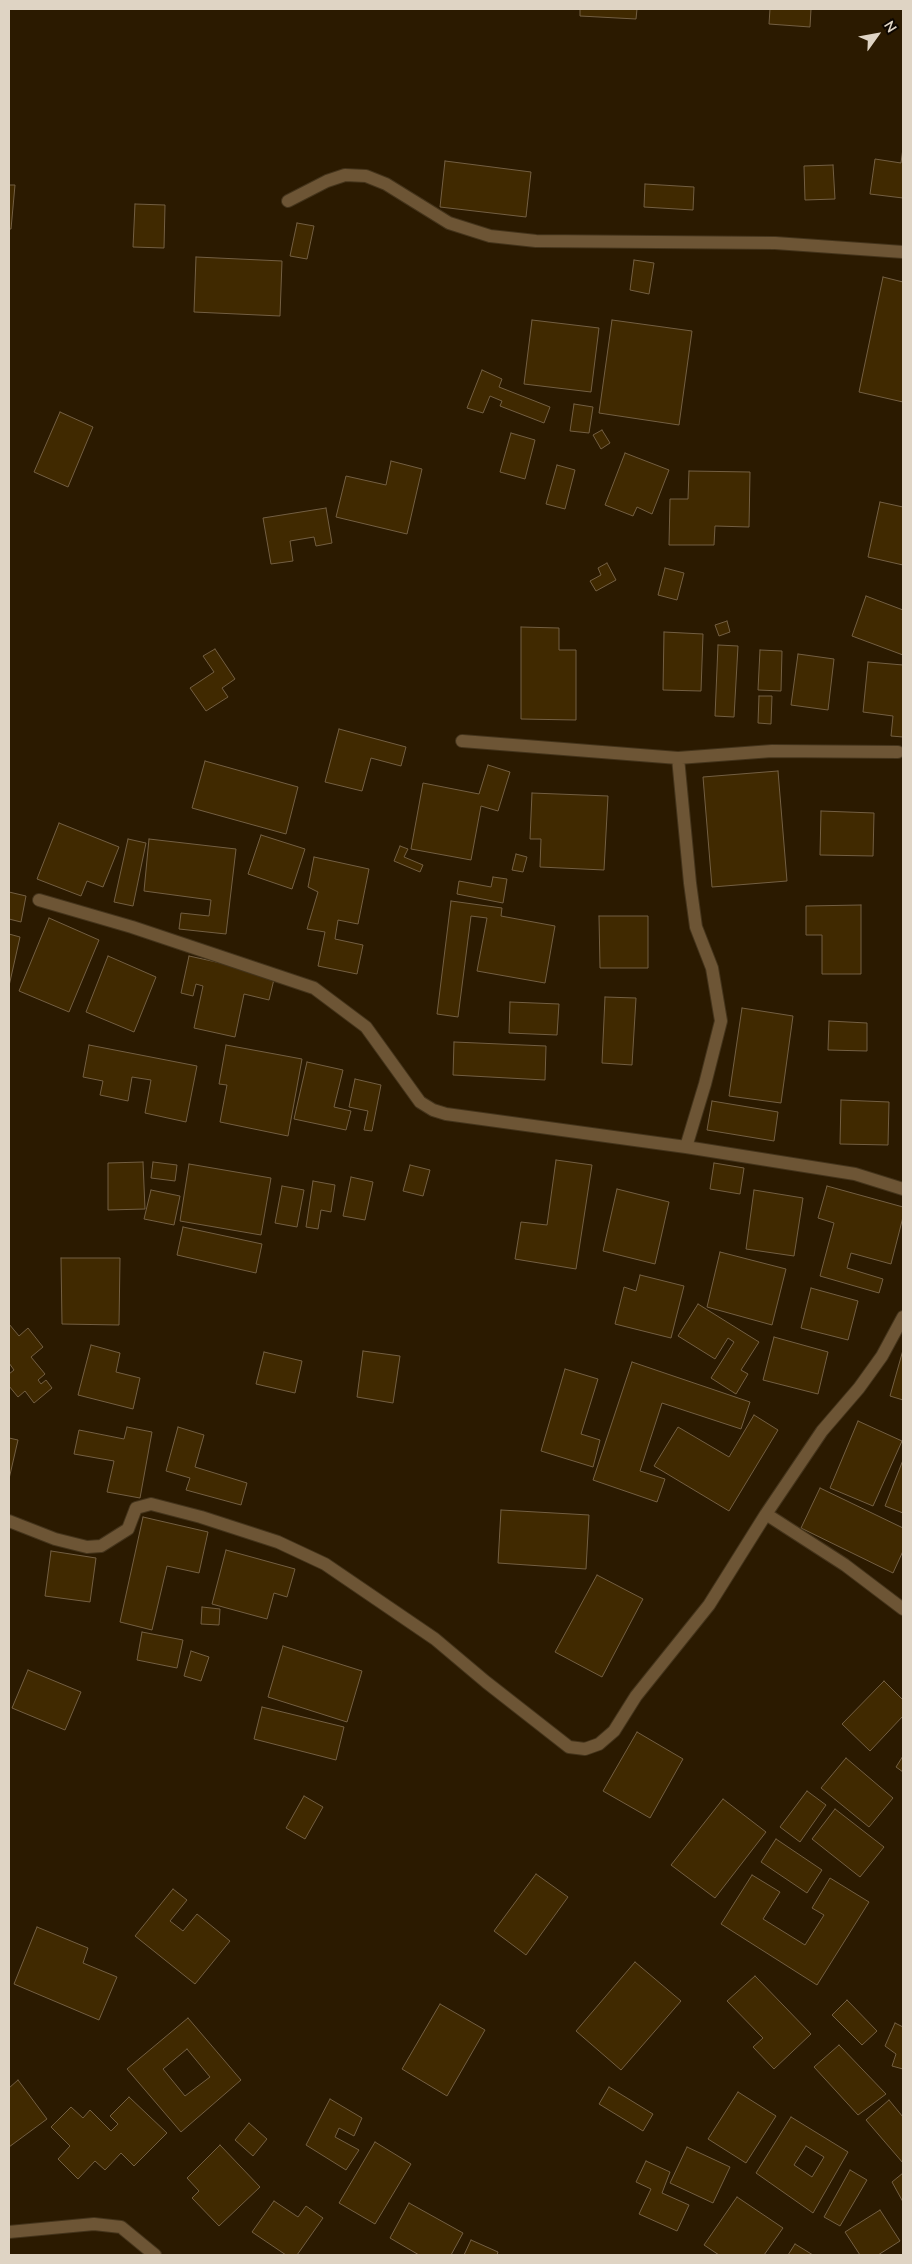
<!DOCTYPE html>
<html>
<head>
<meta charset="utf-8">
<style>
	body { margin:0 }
	#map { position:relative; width:912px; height:2264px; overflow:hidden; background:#2b1a00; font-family:"Nunito Sans",sans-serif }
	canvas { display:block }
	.frame { position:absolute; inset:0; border:10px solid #dfd4c4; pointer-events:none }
	.north { position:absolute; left:852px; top:10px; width:50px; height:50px; -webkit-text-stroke:4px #0e0701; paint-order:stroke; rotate:58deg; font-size:14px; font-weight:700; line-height:20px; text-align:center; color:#dfd4c4 }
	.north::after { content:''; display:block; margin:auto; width:18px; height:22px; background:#dfd4c4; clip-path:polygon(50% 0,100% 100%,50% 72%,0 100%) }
</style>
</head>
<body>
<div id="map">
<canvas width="912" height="2264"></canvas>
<div class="frame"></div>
<div class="north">N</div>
</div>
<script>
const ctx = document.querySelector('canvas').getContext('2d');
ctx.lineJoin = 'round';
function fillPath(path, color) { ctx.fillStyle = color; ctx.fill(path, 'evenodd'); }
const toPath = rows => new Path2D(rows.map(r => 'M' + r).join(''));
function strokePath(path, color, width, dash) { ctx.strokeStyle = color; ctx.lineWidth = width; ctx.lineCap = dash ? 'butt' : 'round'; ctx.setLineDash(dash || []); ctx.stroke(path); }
const building = toPath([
	[580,9,637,9,636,19,580,16,580,9],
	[770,9,811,9,810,27,769,24,770,9],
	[903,148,903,198,870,194,875,159,901,163,903,148],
	[445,161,531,172,526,217,440,207,445,161],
	[833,165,835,199,805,200,804,166,833,165],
	[645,184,694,187,693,210,644,207,645,184],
	[9,185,15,185,11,229,9,229,9,185],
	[135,204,165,205,164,248,133,247,135,204],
	[297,223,314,226,307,259,290,256,297,223],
	[196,257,282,261,280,316,194,312,196,257],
	[634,260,654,263,649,294,630,290,634,260],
	[883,277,903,282,903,402,859,392,883,277],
	[532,320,599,328,591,392,524,384,532,320],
	[612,320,692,331,679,425,599,413,612,320],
	[482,370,502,379,499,387,550,407,544,423,500,406,502,401,490,396,483,413,467,408,482,370],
	[574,404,593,407,589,433,570,431,574,404],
	[60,412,93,427,68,487,34,472,60,412],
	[602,430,610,443,601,449,593,435,602,430],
	[511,433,535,440,525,479,500,472,511,433],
	[625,453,669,470,652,514,637,507,633,516,605,505,625,453],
	[391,461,422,469,407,534,336,517,346,476,386,485,391,461],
	[557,465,575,470,565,509,546,504,557,465],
	[689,471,750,472,749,527,715,526,714,545,669,545,670,499,688,499,689,471],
	[880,502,903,507,903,565,868,557,880,502],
	[326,508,332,543,316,546,314,537,290,541,293,561,271,564,263,518,326,508],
	[607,563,616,580,596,591,590,581,601,575,598,568,607,563],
	[665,568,684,573,677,600,658,595,665,568],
	[866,596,903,610,903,655,852,636,866,596],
	[727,621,730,632,719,636,715,625,727,621],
	[521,627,559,628,559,650,576,650,576,720,521,719,521,627],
	[664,632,703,634,701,691,663,690,664,632],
	[718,645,738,646,734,717,715,716,718,645],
	[215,649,235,679,222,688,228,697,206,711,190,688,214,672,203,656,215,649],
	[760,650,782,651,781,691,758,690,760,650],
	[798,654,834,659,828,710,791,705,798,654],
	[868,662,903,665,903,737,891,736,893,716,863,712,868,662],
	[759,696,772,696,771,724,758,723,759,696],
	[339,729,406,747,401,766,371,758,362,791,325,782,339,729],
	[205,761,298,787,286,834,192,808,205,761],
	[488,765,510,772,498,811,481,806,471,860,411,849,423,783,479,794,488,765],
	[778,771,787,881,712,887,703,777,778,771],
	[532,793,608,796,604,870,540,867,541,839,530,839,532,793],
	[821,811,874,813,873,856,820,855,821,811],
	[59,823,119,847,103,887,87,881,81,896,37,879,59,823],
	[261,835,305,849,292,889,248,874,261,835],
	[128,839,146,843,133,906,114,902,128,839],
	[149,839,236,849,226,934,179,929,181,913,209,916,211,900,144,891,149,839],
	[400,846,408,849,404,857,423,865,420,872,394,861,400,846],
	[516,854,527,857,523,872,512,870,516,854],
	[314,857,369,869,358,924,338,920,335,939,363,945,357,974,318,966,325,932,307,929,318,892,308,887,314,857],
	[493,877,507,879,503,903,457,894,459,881,491,887,493,877],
	[9,892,26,896,21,922,9,919,9,892],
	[451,901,502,908,501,916,555,926,545,983,477,971,487,918,471,916,458,1017,437,1014,451,901],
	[861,905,861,974,822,974,822,935,806,935,806,906,861,905],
	[599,916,648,916,648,968,600,968,599,916],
	[49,918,99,940,69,1012,19,991,49,918],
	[9,934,20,937,9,986,9,934],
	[108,956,156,977,134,1032,86,1012,108,956],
	[189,956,275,975,269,1000,244,994,235,1037,194,1028,203,986,196,984,193,996,181,993,189,956],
	[605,997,636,998,632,1065,602,1063,605,997],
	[510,1002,559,1004,557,1035,509,1033,510,1002],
	[742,1008,793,1016,781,1103,729,1096,742,1008],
	[829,1021,867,1023,867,1051,828,1050,829,1021],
	[454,1042,546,1046,545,1080,453,1075,454,1042],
	[89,1045,197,1066,186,1122,145,1113,151,1080,132,1077,128,1101,100,1095,103,1081,83,1077,89,1045],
	[226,1045,302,1059,288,1136,220,1122,227,1085,219,1084,226,1045],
	[307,1062,343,1070,334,1107,351,1111,346,1130,294,1119,307,1062],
	[355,1079,381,1085,372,1131,364,1130,368,1111,349,1107,355,1079],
	[841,1100,889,1102,888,1145,840,1144,841,1100],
	[712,1101,778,1112,774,1141,707,1130,712,1101],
	[556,1160,592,1165,576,1269,515,1259,521,1222,547,1225,556,1160],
	[143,1162,145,1209,108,1210,108,1163,143,1162],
	[153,1162,177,1165,175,1181,151,1178,153,1162],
	[714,1163,744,1168,740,1194,710,1189,714,1163],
	[189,1164,271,1178,261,1235,180,1221,189,1164],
	[410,1165,430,1170,423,1196,403,1191,410,1165],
	[351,1177,373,1182,365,1220,343,1216,351,1177],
	[313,1181,335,1185,331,1212,321,1210,318,1229,306,1227,313,1181],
	[282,1186,304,1190,297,1227,275,1223,282,1186],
	[827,1186,903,1207,903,1217,891,1264,851,1253,847,1268,883,1279,879,1293,820,1276,834,1223,818,1218,827,1186],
	[617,1189,669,1202,655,1264,603,1251,617,1189],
	[151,1190,180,1196,174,1225,144,1219,151,1190],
	[754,1190,803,1198,794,1256,746,1249,754,1190],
	[183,1227,262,1244,256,1273,177,1255,183,1227],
	[720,1252,786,1269,772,1325,707,1307,720,1252],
	[61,1258,120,1258,119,1325,62,1324,61,1258],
	[640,1275,684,1286,671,1338,615,1324,624,1287,636,1291,640,1275],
	[811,1288,858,1301,848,1340,801,1328,811,1288],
	[698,1304,759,1342,741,1370,748,1374,736,1394,711,1378,734,1342,728,1338,715,1359,678,1336,698,1304],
	[9,1324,19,1336,28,1328,43,1347,31,1357,45,1374,38,1380,41,1384,46,1380,52,1388,34,1403,25,1391,18,1397,9,1386,9,1374,14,1370,9,1363,9,1324],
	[774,1337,828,1352,818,1394,763,1380,774,1337],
	[91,1345,120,1353,116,1372,140,1378,133,1409,78,1395,91,1345],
	[903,1350,903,1400,890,1396,903,1350],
	[363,1351,400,1356,393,1403,357,1397,363,1351],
	[264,1352,302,1361,295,1393,256,1384,264,1352],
	[632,1362,750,1402,741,1429,662,1403,640,1471,665,1479,657,1502,593,1480,632,1362],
	[565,1369,598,1379,581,1434,600,1440,593,1467,541,1451,565,1369],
	[754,1415,778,1430,729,1511,654,1466,678,1427,729,1457,754,1415],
	[858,1421,902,1441,873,1506,830,1488,858,1421],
	[127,1427,152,1432,140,1498,107,1492,114,1461,74,1454,79,1430,124,1439,127,1427],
	[178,1427,204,1435,195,1467,247,1483,241,1505,186,1490,190,1478,166,1471,178,1427],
	[9,1438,18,1440,9,1479,9,1438],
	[903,1460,903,1513,885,1506,903,1460],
	[820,1488,903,1528,903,1551,893,1573,801,1528,820,1488],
	[501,1510,589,1515,586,1569,498,1563,501,1510],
	[143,1517,208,1532,199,1573,167,1566,152,1630,120,1622,143,1517],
	[226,1550,295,1569,287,1597,274,1593,267,1619,212,1604,226,1550],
	[51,1551,96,1558,90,1602,45,1596,51,1551],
	[597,1575,643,1599,602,1677,555,1652,597,1575],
	[202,1607,220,1609,219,1625,201,1624,202,1607],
	[142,1632,183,1640,177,1668,137,1660,142,1632],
	[283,1646,362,1671,347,1722,268,1697,283,1646],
	[191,1651,209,1657,201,1681,184,1676,191,1651],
	[28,1670,81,1692,65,1730,12,1708,28,1670],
	[884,1681,903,1700,903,1716,870,1751,842,1724,884,1681],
	[262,1707,344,1727,336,1760,254,1739,262,1707],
	[637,1732,683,1759,650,1818,603,1791,637,1732],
	[903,1756,903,1772,896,1767,903,1756],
	[846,1758,893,1798,869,1827,821,1788,846,1758],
	[807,1791,826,1805,800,1842,780,1827,807,1791],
	[304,1796,323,1807,305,1839,286,1828,304,1796],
	[723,1799,766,1832,715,1898,671,1865,723,1799],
	[835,1809,884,1847,860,1877,812,1839,835,1809],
	[776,1839,822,1870,807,1893,761,1862,776,1839],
	[536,1874,568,1897,526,1955,494,1931,536,1874],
	[752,1875,780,1892,763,1919,805,1945,824,1915,812,1908,830,1878,869,1902,817,1985,721,1924,752,1875],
	[173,1889,187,1900,170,1921,183,1931,197,1914,230,1941,195,1984,135,1936,173,1889],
	[37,1927,88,1948,83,1963,117,1977,99,2020,14,1984,37,1927],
	[635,1962,681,2001,621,2070,576,2031,635,1962],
	[755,1976,811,2034,774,2069,753,2047,763,2038,727,2001,755,1976],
	[847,2000,877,2031,862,2045,832,2015,847,2000],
	[440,2004,485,2030,447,2096,402,2069,440,2004],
	[188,2018,241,2080,181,2132,127,2069,188,2018],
	[187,2049,210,2077,185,2096,163,2069,187,2049],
	[895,2023,903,2027,903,2069,892,2066,896,2054,885,2046,895,2023],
	[839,2045,886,2094,858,2115,814,2067,839,2045],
	[18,2080,47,2119,9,2147,9,2088,18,2080],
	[609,2087,653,2114,643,2131,599,2104,609,2087],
	[738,2092,776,2116,746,2163,708,2139,738,2092],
	[129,2097,167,2133,134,2166,121,2153,105,2170,95,2161,78,2179,58,2159,70,2146,51,2127,71,2107,83,2118,90,2110,111,2131,118,2124,110,2116,129,2097],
	[330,2099,362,2118,354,2136,339,2128,335,2137,359,2150,346,2170,306,2145,330,2099],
	[889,2100,903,2117,903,2163,866,2120,889,2100],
	[791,2117,848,2152,813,2213,756,2173,791,2117],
	[806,2146,824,2157,812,2177,794,2165,806,2146],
	[249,2123,267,2139,253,2156,235,2140,249,2123],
	[375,2142,411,2164,375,2224,339,2203,375,2142],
	[220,2145,260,2187,219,2226,192,2198,199,2191,187,2178,220,2145],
	[687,2147,730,2167,713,2203,670,2183,687,2147],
	[646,2161,670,2172,662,2193,689,2205,677,2231,639,2214,651,2189,636,2182,646,2161],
	[850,2170,867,2180,840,2226,824,2217,850,2170],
	[903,2173,903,2202,892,2182,903,2173],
	[737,2197,783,2228,764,2255,719,2255,704,2245,737,2197],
	[274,2201,298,2217,306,2206,323,2218,297,2255,286,2255,252,2232,274,2201],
	[409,2203,463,2233,451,2255,419,2255,390,2238,409,2203],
	[880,2210,900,2241,878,2255,860,2255,845,2232,880,2210],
	[471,2240,498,2252,497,2255,464,2255,471,2240],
	[795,2244,813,2255,788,2255,795,2244]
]);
fillPath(building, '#402900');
strokePath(building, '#735f42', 1);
const minor = toPath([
	[288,201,327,181,345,175,366,176,386,184,449,223,490,236,536,241,775,243,903,252],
	[462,741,678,758,772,751,898,752],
	[678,758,690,883,696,927,712,968,721,1021,705,1084,686,1147],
	[39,900,132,927,314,988,366,1027,420,1102,433,1110,446,1114,686,1147,855,1174,903,1189],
	[766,1514,845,1565,903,1609],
	[9,1521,55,1539,87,1547,101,1546,128,1529,136,1508,151,1504,201,1517,278,1542,325,1564,435,1639,486,1682,569,1747,585,1749,599,1744,614,1731,636,1696,709,1605,766,1514,822,1431,859,1388,882,1356,903,1317],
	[9,2232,94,2224,121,2227,155,2255]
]);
strokePath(minor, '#44341b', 14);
strokePath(minor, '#6d5535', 12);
</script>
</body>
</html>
